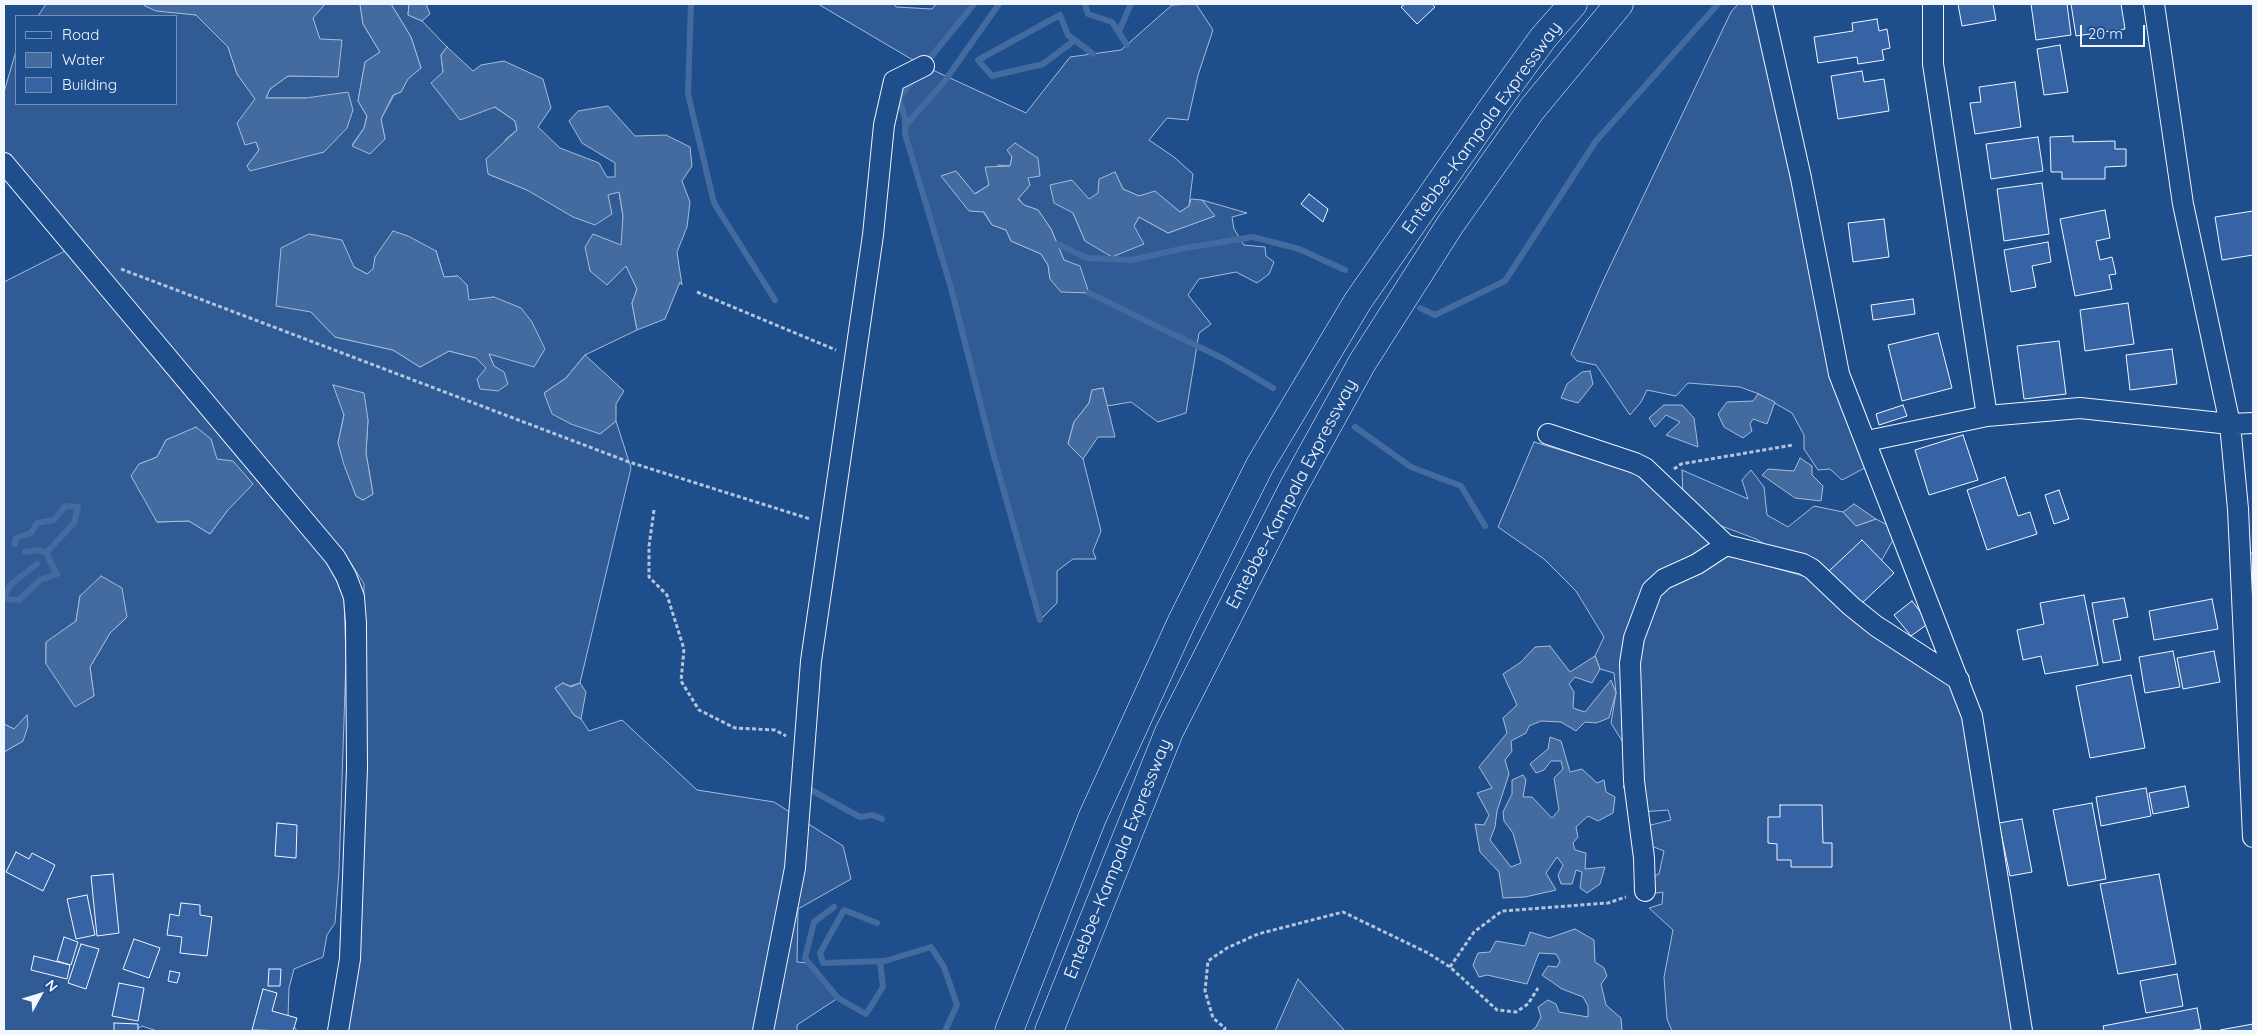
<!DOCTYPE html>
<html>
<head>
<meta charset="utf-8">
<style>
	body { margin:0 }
	#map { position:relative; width:2257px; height:1035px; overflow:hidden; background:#1f4e8c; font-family:Quicksand,sans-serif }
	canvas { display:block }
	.frame { position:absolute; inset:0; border:5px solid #f2f6ff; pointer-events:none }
	.legend { position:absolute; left:15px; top:15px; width:162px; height:90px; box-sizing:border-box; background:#1f4e8c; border:1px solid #7391ba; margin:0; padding:6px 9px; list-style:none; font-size:15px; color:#f2f6ff }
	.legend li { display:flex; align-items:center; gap:10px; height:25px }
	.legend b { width:25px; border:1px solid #7391ba }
	.north { position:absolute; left:15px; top:970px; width:50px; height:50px; -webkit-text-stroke:4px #1f4e8c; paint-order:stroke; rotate:51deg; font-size:14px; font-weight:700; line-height:20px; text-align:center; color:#f2f6ff }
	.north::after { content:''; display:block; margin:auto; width:18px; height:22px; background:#f2f6ff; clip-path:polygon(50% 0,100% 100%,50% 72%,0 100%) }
	.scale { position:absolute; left:2080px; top:25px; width:65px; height:22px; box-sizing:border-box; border:2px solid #f2f6ff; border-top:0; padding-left:6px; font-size:15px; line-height:18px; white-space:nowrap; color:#f2f6ff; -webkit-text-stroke:4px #1f4e8c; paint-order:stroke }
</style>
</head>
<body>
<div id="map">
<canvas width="2257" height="1035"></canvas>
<div class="frame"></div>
<ul class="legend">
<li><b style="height:6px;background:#1f4e8c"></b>Road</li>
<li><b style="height:14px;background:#446ba0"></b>Water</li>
<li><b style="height:14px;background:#3563a3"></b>Building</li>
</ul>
<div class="north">N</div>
<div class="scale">20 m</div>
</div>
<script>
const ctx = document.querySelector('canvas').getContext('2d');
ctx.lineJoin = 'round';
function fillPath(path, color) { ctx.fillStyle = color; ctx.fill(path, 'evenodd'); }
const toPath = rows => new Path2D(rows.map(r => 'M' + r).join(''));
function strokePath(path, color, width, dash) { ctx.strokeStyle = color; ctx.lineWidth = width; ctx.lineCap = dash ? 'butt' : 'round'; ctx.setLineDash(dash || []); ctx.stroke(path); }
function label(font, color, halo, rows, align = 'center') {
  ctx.font = font + ' Quicksand,sans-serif'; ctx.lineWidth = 4; ctx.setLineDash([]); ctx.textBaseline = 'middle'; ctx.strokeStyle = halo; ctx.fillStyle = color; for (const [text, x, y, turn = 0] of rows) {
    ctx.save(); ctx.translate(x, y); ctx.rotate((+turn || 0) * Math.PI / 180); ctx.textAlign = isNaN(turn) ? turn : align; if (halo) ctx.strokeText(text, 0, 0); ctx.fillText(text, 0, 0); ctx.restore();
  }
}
const built = toPath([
	[46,4,145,4,145,6,196,15,228,47,237,74,256,99,256,142,259,150,247,166,324,152,306,98,266,98,270,89,288,76,338,76,320,40,312,18,325,4,360,4,363,24,380,52,365,62,358,101,367,116,364,128,352,145,385,139,381,119,394,95,401,92,408,78,421,68,411,37,391,4,409,4,408,15,422,21,447,47,441,55,443,72,515,121,517,130,506,139,488,174,527,190,608,194,619,192,623,216,626,265,637,289,632,303,637,330,585,355,566,378,544,393,600,434,616,421,631,468,580,683,570,686,563,683,555,688,574,715,581,719,589,731,622,720,697,790,774,802,843,846,851,879,798,909,797,962,809,963,838,998,797,1025,797,1031,340,1031,360,779,364,584,347,557,143,319,83,257,140,341,275,502,322,553,340,587,344,599,346,659,339,871,335,923,327,935,323,957,294,969,289,988,288,1017,297,1031,157,1031,142,1026,134,1031,4,1031,4,752,23,741,14,729,4,724,4,282,67,250,80,253,4,152,4,92,16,51,16,104,176,104,176,16,38,16,46,4],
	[436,251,444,277,458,276,467,285,468,301,494,297,489,354,494,366,486,368,477,358,449,351,420,367,393,350,335,337,311,312,354,267,367,274,374,269,375,257,436,251],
	[334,385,368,420,366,453,373,494,363,500,356,496,338,443,344,415,334,385],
	[180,435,211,439,227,511,210,534,189,521,157,522,139,464,157,457,166,440,180,435],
	[80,596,127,617,110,633,90,667,94,696,46,664,46,643,76,621,80,596],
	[818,4,894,4,896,7,932,9,936,4,974,4,924,66,1026,113,1070,57,1121,50,1172,5,1196,4,1213,30,1198,75,1188,120,1167,118,1149,140,1174,157,1193,174,1189,206,1180,212,1155,192,1139,196,1123,189,1115,173,1099,193,1073,213,1085,241,1134,226,1139,217,1168,233,1214,216,1202,200,1247,213,1232,217,1234,229,1244,245,1265,247,1266,256,1274,262,1269,274,1257,283,1236,272,1199,279,1188,295,1211,324,1199,333,1186,413,1158,422,1131,402,1107,406,1103,388,1092,390,1089,403,1074,422,1068,444,1083,459,1101,531,1093,551,1096,559,1073,559,1057,571,1057,603,1040,620,992,449,951,288,905,134,905,119,899,98,923,66,818,4],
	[1012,157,1030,185,1018,198,1024,205,1038,210,1051,229,1064,260,1050,279,1048,265,1041,254,1011,241,1006,230,992,225,956,171,974,194,989,185,998,165,1010,166,1012,157],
	[1738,4,1770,4,1856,420,1872,464,1842,480,1830,469,1818,470,1804,449,1804,435,1792,413,1759,394,1740,387,1688,383,1676,396,1647,390,1641,402,1630,415,1596,365,1577,361,1571,354,1603,281,1731,12,1738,4],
	[1534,442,1644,475,1724,554,1807,577,1955,687,1964,714,2016,1031,1672,1031,1667,1019,1664,977,1673,930,1649,908,1662,904,1663,892,1644,895,1650,878,1659,874,1664,851,1641,842,1647,826,1671,820,1668,810,1641,812,1623,787,1637,765,1611,723,1616,693,1614,673,1600,669,1595,656,1604,637,1576,591,1544,559,1498,527,1534,442],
	[1682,470,1748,499,1742,480,1751,470,1764,487,1767,515,1788,527,1814,506,1843,512,1856,526,1876,519,1898,531,1879,565,1830,583,1756,539,1711,522,1683,498,1682,470],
	[1298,979,1345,1031,1275,1031,1298,979]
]);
fillPath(built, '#305b95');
strokePath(built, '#a8bbd7', 1);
const water = toPath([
	[145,4,325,4,313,18,320,39,342,40,338,77,288,76,270,89,266,98,306,98,348,92,353,110,347,128,324,152,250,171,247,166,259,150,256,142,245,145,237,123,255,99,237,74,228,47,196,15,156,11,145,6,145,4],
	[360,4,391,4,411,37,421,68,408,79,401,92,393,95,381,119,385,139,370,154,352,146,364,128,367,116,358,101,365,62,380,52,363,24,360,4],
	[409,4,426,4,430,14,422,21,408,15,409,4],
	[447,47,473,71,481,65,504,61,543,79,551,108,538,127,560,148,599,163,607,177,615,177,615,163,582,143,569,121,578,111,608,106,635,136,666,135,690,147,692,166,682,181,690,202,687,227,677,252,682,285,680,282,665,319,637,330,632,303,637,289,626,266,607,285,590,271,585,247,593,234,621,245,623,216,619,192,608,195,612,214,595,225,573,217,527,190,488,174,486,159,517,130,515,121,495,107,460,120,431,83,443,72,441,55,447,47],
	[1015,143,1038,158,1040,176,1028,178,1030,185,1018,199,1024,205,1038,210,1051,229,1064,260,1080,266,1089,293,1061,292,1050,279,1048,265,1041,254,1011,241,1006,230,992,225,984,212,969,211,941,176,956,171,975,194,989,185,985,167,1010,166,1012,157,1007,150,1015,143],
	[1115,172,1123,189,1139,196,1155,191,1180,212,1189,206,1191,199,1202,200,1215,216,1168,233,1139,217,1134,226,1144,244,1112,257,1085,241,1073,213,1054,203,1050,185,1072,180,1089,199,1098,193,1099,179,1115,172],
	[393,231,408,236,436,251,444,277,458,276,467,285,469,300,494,297,521,308,532,322,545,349,534,367,489,354,494,366,504,372,508,384,498,391,480,389,477,379,486,368,476,358,449,351,420,367,393,350,335,337,311,312,276,306,281,248,309,234,342,240,354,267,367,274,373,269,375,257,393,231],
	[585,355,624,391,616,404,616,421,600,434,571,424,552,414,544,393,566,378,585,355],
	[1590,371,1593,384,1578,403,1561,398,1567,384,1582,372,1590,371],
	[333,385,364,393,368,420,366,453,373,494,363,500,356,496,344,465,338,443,344,415,333,385],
	[1103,388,1115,437,1098,437,1083,459,1068,444,1074,422,1089,403,1092,390,1103,388],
	[1758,394,1775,402,1767,424,1753,419,1750,424,1752,431,1743,438,1724,427,1718,414,1727,402,1753,401,1758,394],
	[1664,405,1682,405,1694,418,1698,447,1666,435,1680,422,1666,415,1655,427,1649,418,1664,405],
	[196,427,211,439,217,459,233,461,253,484,227,511,210,534,189,521,157,522,131,476,139,464,157,457,166,440,196,427],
	[1800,458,1812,466,1812,475,1823,486,1821,501,1795,498,1762,475,1768,469,1794,471,1800,458],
	[1854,504,1876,519,1856,526,1843,512,1854,504],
	[101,576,122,588,127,617,110,633,90,667,94,696,75,707,46,664,46,642,76,621,80,596,101,576],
	[1550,646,1570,672,1595,656,1600,669,1592,683,1575,677,1569,684,1574,692,1573,708,1585,712,1611,680,1616,693,1609,718,1596,723,1585,722,1576,731,1561,722,1541,721,1529,726,1526,733,1511,741,1512,751,1505,760,1509,774,1497,811,1495,827,1490,840,1511,867,1521,863,1513,833,1504,821,1503,812,1512,794,1512,780,1523,775,1526,780,1523,797,1532,797,1552,818,1559,810,1554,778,1563,769,1561,761,1551,761,1544,770,1536,773,1530,764,1548,749,1550,737,1561,741,1570,772,1582,769,1597,783,1604,780,1606,792,1615,797,1613,813,1598,821,1588,816,1576,827,1578,837,1573,843,1575,850,1586,853,1585,869,1605,867,1600,884,1587,893,1580,888,1582,872,1576,870,1572,884,1561,884,1558,875,1563,865,1557,857,1546,873,1556,890,1525,897,1503,898,1499,872,1480,852,1475,824,1484,825,1489,815,1477,793,1492,788,1479,767,1507,733,1503,718,1517,705,1503,674,1521,662,1535,647,1550,646],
	[563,683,571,687,580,683,586,692,581,719,574,715,555,688,563,683],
	[27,715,28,726,23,741,4,752,4,724,14,729,27,715],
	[1575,929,1594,940,1595,962,1604,968,1607,976,1601,984,1606,1005,1621,1018,1622,1031,1531,1031,1536,1027,1541,1017,1538,1007,1548,1000,1556,1004,1559,1012,1588,1017,1588,1006,1583,997,1562,989,1542,975,1548,966,1557,967,1560,961,1556,954,1539,953,1527,984,1487,975,1479,977,1473,965,1478,953,1490,952,1496,941,1525,946,1530,932,1549,938,1575,929]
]);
fillPath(water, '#446ba0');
strokePath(water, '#a8bbd7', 1);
strokePath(toPath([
	[691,4,688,94,714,203,775,300],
	[1085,4,1088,14,1112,22,1127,45],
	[1119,31,1131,4],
	[1075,40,1043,64,992,76,978,60,1060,15,1068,35,1093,54],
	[926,63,974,4],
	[914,79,899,98,905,119,905,134,951,288,992,449,1040,620],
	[905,126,944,82,999,4],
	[1057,244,1087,258,1132,260,1185,248,1253,237,1299,249,1345,270],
	[1089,293,1224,359,1273,388],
	[1420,308,1435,315,1505,281,1596,141,1718,4],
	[1355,427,1411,467,1461,486,1485,526],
	[15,544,16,538,31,533,37,523,54,520,65,506,78,507,74,523,46,553],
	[4,598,10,585,37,564],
	[4,599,19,600,40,580,57,574,46,553,39,550,25,552],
	[807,785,811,790,860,817,873,815,882,819],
	[834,907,814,922,805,958,809,963,838,998,866,1014,883,987,880,961],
	[877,923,844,910,820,953,823,963,885,961,931,947,944,967,957,1005,945,1031]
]), '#446ba0', 6);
const building = toPath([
	[1405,4,1432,4,1435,7,1417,24,1401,7,1405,4],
	[1958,4,1993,4,1996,20,1962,26,1958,4],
	[2031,4,2067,4,2071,35,2036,40,2031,4],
	[2071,4,2121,4,2125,29,2076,36,2071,4],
	[1877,19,1879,31,1887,29,1890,48,1882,50,1884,60,1858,64,1857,57,1818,63,1814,37,1853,31,1852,23,1877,19],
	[2060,45,2068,92,2044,95,2037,49,2060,45],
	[1862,71,1864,82,1884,79,1889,111,1838,119,1831,76,1862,71],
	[2015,82,2021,127,1975,134,1970,103,1981,102,1979,87,2015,82],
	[2073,136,2073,142,2115,141,2115,149,2126,149,2126,166,2105,167,2105,179,2062,179,2062,172,2051,172,2050,137,2073,136],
	[2038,137,2043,171,1991,179,1986,144,2038,137],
	[2042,183,2049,234,2004,241,1997,189,2042,183],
	[1309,194,1328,209,1323,222,1301,204,1309,194],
	[2105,210,2110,238,2096,241,2100,260,2112,257,2116,274,2109,275,2112,289,2075,296,2060,219,2105,210],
	[2253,211,2253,255,2222,260,2215,217,2253,211],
	[1884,219,1889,257,1853,262,1848,223,1884,219],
	[2048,242,2051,262,2032,266,2036,287,2011,292,2004,250,2048,242],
	[1913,299,1915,314,1873,320,1871,305,1913,299],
	[2128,303,2134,344,2085,351,2080,310,2128,303],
	[1938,333,1952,388,1902,401,1888,345,1938,333],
	[2059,341,2066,394,2024,399,2017,346,2059,341],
	[2172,349,2177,384,2130,390,2126,355,2172,349],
	[1903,405,1907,416,1879,425,1876,414,1903,405],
	[1963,435,1978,480,1929,495,1915,450,1963,435],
	[2005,477,2018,516,2030,512,2037,534,1987,550,1967,490,2005,477],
	[2059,490,2069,519,2054,524,2045,495,2059,490],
	[1862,540,1894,573,1860,605,1828,572,1862,540],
	[2246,553,2253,553,2253,584,2248,584,2246,553],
	[2084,595,2098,665,2045,674,2041,656,2023,660,2017,630,2044,624,2040,603,2084,595],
	[2124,598,2128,617,2113,620,2121,660,2103,663,2092,603,2124,598],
	[2212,599,2218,629,2154,640,2149,611,2212,599],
	[1912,601,1929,623,1911,636,1894,615,1912,601],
	[2173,651,2180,687,2145,693,2139,657,2173,651],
	[2214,651,2220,682,2183,689,2177,658,2214,651],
	[2131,675,2145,748,2090,758,2076,686,2131,675],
	[2185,786,2189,807,2153,814,2149,793,2185,786],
	[2146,788,2151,816,2101,826,2096,797,2146,788],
	[2092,803,2106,879,2068,886,2053,810,2092,803],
	[1780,805,1822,805,1823,843,1832,843,1832,867,1791,867,1791,860,1777,860,1777,844,1768,843,1768,817,1780,817,1780,805],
	[2022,819,2032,872,2010,876,1999,823,2022,819],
	[277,823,297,825,296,858,275,856,277,823],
	[16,852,29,859,32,853,55,865,43,891,6,872,16,852],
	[113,874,119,933,97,936,91,876,113,874],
	[2159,874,2176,964,2118,974,2100,884,2159,874],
	[87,895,95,935,76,939,67,899,87,895],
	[181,903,200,905,200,915,212,917,207,956,180,953,182,937,167,935,170,914,179,916,181,903],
	[64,937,78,942,71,965,57,961,64,937],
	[134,939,160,948,149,978,123,969,134,939],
	[81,944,99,949,86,989,68,983,81,944],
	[34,956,70,965,67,979,31,970,34,956],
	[269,969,281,969,280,986,268,986,269,969],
	[170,971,180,973,177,983,168,981,170,971],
	[2177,974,2183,1006,2146,1013,2140,981,2177,974],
	[119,983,144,988,138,1021,112,1016,119,983],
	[263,989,277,993,272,1011,297,1018,293,1031,252,1030,263,989],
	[2197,1008,2201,1029,2189,1031,2104,1031,2103,1026,2197,1008],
	[114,1023,138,1024,138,1031,114,1031,114,1023],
	[2253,1024,2253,1031,2220,1031,2220,1030,2253,1024]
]);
fillPath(building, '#3563a3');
strokePath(building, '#f2f6ff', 1);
const minor = toPath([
	[1762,4,1801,178,1839,374,1972,716,2022,1031],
	[1933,4,1933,64,1987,416],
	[2154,4,2183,204,2230,424,2238,509,2253,837],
	[4,163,335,557,346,576,354,597,356,623,357,768,350,959,338,1031],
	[1548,434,1635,463,1645,468,1726,545,1803,564,1812,569,1851,606,1876,626,1959,680],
	[1867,441,1987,416,2080,408,2230,424,2253,423],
	[1645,891,1644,858,1634,781,1630,663,1634,638,1652,590,1664,579,1697,564,1726,545],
	[763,1031,795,868,811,661,873,235,884,125,894,81,924,66]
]);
const motorway = toPath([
	[1009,1031,1092,818,1182,621,1260,465,1358,301,1496,103,1543,38,1573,4],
	[1049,1031,1169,732,1293,488,1362,363,1450,225,1532,109,1619,4]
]);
strokePath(minor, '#f2f6ff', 22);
strokePath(motorway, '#f2f6ff', 29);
strokePath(toPath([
	[121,269,629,462,810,519],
	[697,292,836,350],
	[1674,469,1681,464,1793,445],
	[654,510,649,546,649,577,667,595,684,649,681,681,699,710,735,728,775,730,786,736],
	[1450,967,1474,932,1502,911,1608,903,1626,897],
	[1224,1031,1225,1028,1213,1018,1205,991,1208,961,1227,948,1258,934,1343,912,1428,953,1450,967,1497,1010,1516,1012,1528,1004,1538,988]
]), '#b3c4dc', 3, [4, 2.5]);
strokePath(minor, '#1f4e8c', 20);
strokePath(motorway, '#1f4e8c', 28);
label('18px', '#f2f6ff', '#1f4e8c', [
	["Entebbe–Kampala Expressway",1482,128,-54],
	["Entebbe–Kampala Expressway",1292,494,-62],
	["Entebbe–Kampala Expressway",1118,859,-68]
]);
</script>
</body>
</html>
